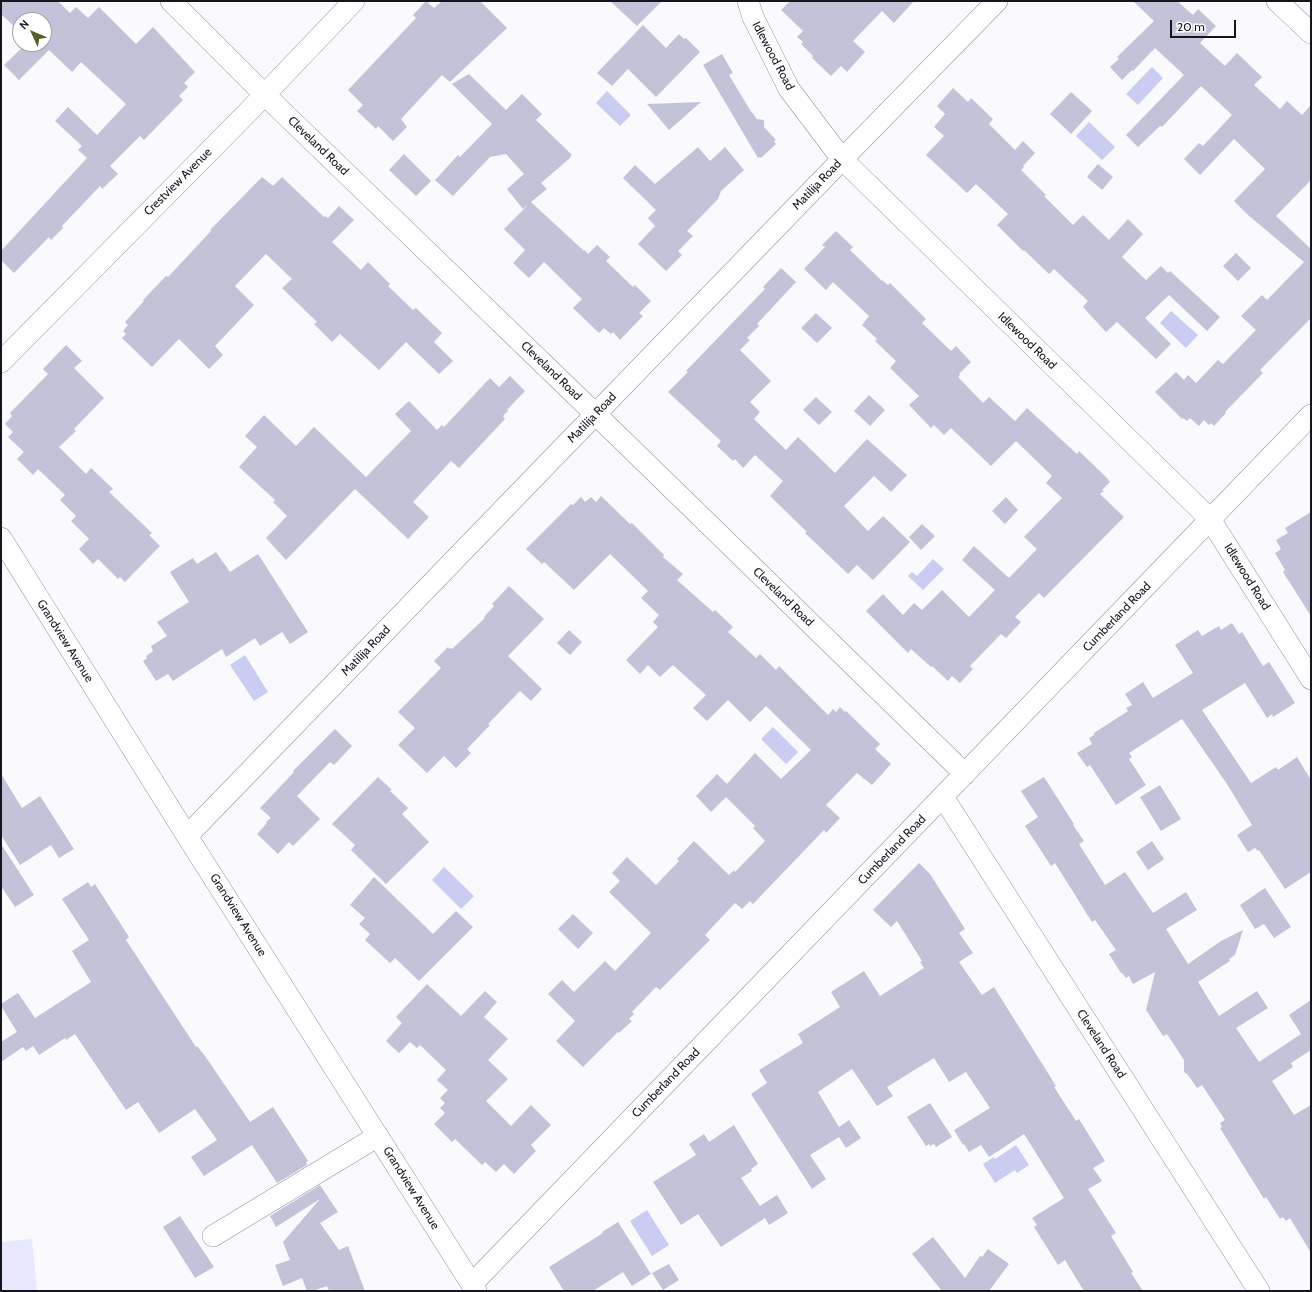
<!DOCTYPE html>
<html>
<head>
<meta charset="utf-8">
<style>
	body { margin:0 }
	#map { position:relative; width:1312px; height:1292px; overflow:hidden; background:#f9f9fe; font-family:Cabin,sans-serif }
	canvas { display:block }
	.frame { position:absolute; inset:0; border:2px solid #15151d; pointer-events:none }
	.north { position:absolute; left:12px; top:12px; width:40px; height:40px; box-sizing:border-box; background:#fff; border:1px solid #a1a1a5; border-radius:50%; rotate:314deg; font-size:11px; font-weight:700; line-height:16px; text-align:center; color:#15151d }
	.north::after { content:''; display:block; margin:auto; width:14px; height:18px; background:#575e2c; clip-path:polygon(50% 0,100% 100%,50% 72%,0 100%) }
	.scale { position:absolute; left:1170px; top:20px; width:66px; height:18px; box-sizing:border-box; border:2px solid #15151d; border-top:0; padding-left:5px; font-size:12px; line-height:14px; white-space:nowrap; color:#15151d; -webkit-text-stroke:3px #fff; paint-order:stroke }
</style>
</head>
<body>
<div id="map">
<canvas width="1312" height="1292"></canvas>
<div class="frame"></div>
<div class="north">N</div>
<div class="scale">20 m</div>
</div>
<script>
const ctx = document.querySelector('canvas').getContext('2d');
ctx.lineJoin = 'round';
function fillPath(path, color) { ctx.fillStyle = color; ctx.fill(path, 'evenodd'); }
const toPath = rows => new Path2D(rows.map(r => 'M' + r).join(''));
function strokePath(path, color, width, dash) { ctx.strokeStyle = color; ctx.lineWidth = width; ctx.lineCap = dash ? 'butt' : 'round'; ctx.setLineDash(dash || []); ctx.stroke(path); }
function label(font, color, halo, rows, align = 'center') {
  ctx.font = font + ' Cabin,sans-serif'; ctx.lineWidth = 3.5; ctx.setLineDash([]); ctx.textBaseline = 'middle'; ctx.strokeStyle = halo; ctx.fillStyle = color; for (const [text, x, y, turn = 0] of rows) {
    ctx.save(); ctx.translate(x, y); ctx.rotate((+turn || 0) * Math.PI / 180); ctx.textAlign = isNaN(turn) ? turn : align; if (halo) ctx.strokeText(text, 0, 0); ctx.fillText(text, 0, 0); ctx.restore();
  }
}
fillPath(toPath([
	[32,1239,37,1291,1,1291,1,1242]
]), '#e7e8ff');
fillPath(toPath([
	[1152,67,1163,78,1138,105,1126,94],
	[607,91,631,115,620,126,596,103],
	[1089,122,1115,147,1102,160,1076,136],
	[1171,311,1198,335,1186,348,1160,323],
	[933,559,944,569,923,590,908,576,912,572,917,576],
	[245,655,268,692,254,701,230,665],
	[773,727,798,752,786,764,761,739],
	[444,867,474,896,461,909,432,880],
	[1016,1145,1029,1165,1017,1173,1015,1170,995,1183,983,1164,994,1157,995,1159],
	[647,1210,669,1245,652,1256,630,1221]
]), '#caccf2');
fillPath(toPath([
	[1,1,58,1,70,13,76,7,88,18,99,7,136,44,153,27,195,72,184,83,188,87,179,96,183,100,144,140,140,136,110,166,118,174,102,189,100,186,62,226,63,228,51,240,49,237,14,273,1,260,1,251,87,158,78,150,82,146,55,121,68,107,97,135,126,104,81,62,72,72,49,50,19,80,4,65,26,44,44,44,44,20,20,20,20,32,1,14],
	[426,1,434,8,442,1,480,1,507,28,450,82,442,75,401,119,407,127,393,141,378,126,376,129,357,111,363,105,348,90,416,18,413,15],
	[610,1,662,1,637,26],
	[790,1,914,1,894,23,882,11,853,41,865,52,847,72,841,66,831,76,812,58,813,56,801,44,803,42,797,37,803,31,781,10],
	[1133,1,1177,1,1193,15,1198,9,1216,26,1200,43,1225,66,1237,53,1262,77,1254,85,1280,109,1287,101,1302,115,1311,105,1311,180,1276,216,1311,249,1311,318,1260,370,1263,373,1225,412,1226,413,1214,426,1211,423,1209,425,1204,420,1199,426,1190,418,1187,421,1183,418,1182,419,1155,392,1176,372,1184,380,1188,375,1196,383,1218,360,1223,364,1256,330,1241,316,1262,295,1267,300,1304,262,1248,215,1234,201,1265,169,1234,139,1200,175,1184,159,1199,143,1203,146,1232,115,1201,86,1162,127,1160,126,1138,147,1126,135,1184,75,1155,48,1133,71,1132,70,1122,80,1110,67,1119,59,1117,57,1154,21],
	[643,25,666,48,679,34,684,39,686,38,700,52,656,97,628,69,612,86,597,73],
	[722,54,733,73,729,75,750,110,757,119,764,120,764,127,776,140,774,141,776,144,761,158,760,157,758,158,703,65],
	[469,74,506,110,522,94,542,114,536,120,572,155,569,158,570,158,541,183,547,189,531,202,584,251,585,250,588,254,597,245,610,257,606,261,633,287,635,285,651,301,639,313,643,316,620,340,613,332,611,334,604,328,599,333,573,308,582,299,544,262,529,278,513,263,525,250,504,229,528,205,523,209,507,189,524,174,506,154,490,157,453,196,435,180,458,155,460,157,492,124,452,84],
	[953,88,968,102,971,98,993,119,989,124,1015,150,1023,141,1035,153,1023,166,1024,167,1021,170,1046,195,1044,196,1073,225,1083,215,1109,240,1128,219,1143,234,1122,257,1146,280,1161,266,1168,273,1170,271,1220,317,1207,331,1169,295,1145,318,1171,344,1156,359,1117,322,1106,332,1083,307,1088,301,1054,269,1049,274,1024,250,1023,251,997,225,1008,214,976,184,967,193,926,155,944,136,934,127,945,114,937,106],
	[1071,92,1092,111,1071,134,1050,114],
	[701,102,669,130,647,104],
	[698,147,710,161,725,147,744,170,721,191,718,199,687,231,693,236,678,251,682,255,666,271,638,244,655,226,648,218,656,210,623,178,635,165,655,184],
	[404,154,431,181,416,196,389,170],
	[1098,164,1113,177,1102,190,1087,177],
	[262,177,273,186,282,177,324,217,325,216,328,218,339,206,354,220,332,242,361,270,368,262,390,284,388,286,413,310,416,308,442,333,434,342,453,361,439,374,406,342,379,370,340,334,332,342,314,324,317,322,282,288,292,279,266,254,235,286,254,305,215,346,223,355,209,369,179,339,152,367,122,338,126,334,123,331,128,325,125,322,144,301,143,300,166,276,168,277,211,231,210,230],
	[836,231,853,247,850,250,882,281,882,280,888,285,890,283,926,319,922,323,951,351,956,346,971,362,959,374,960,375,958,377,983,403,989,397,1015,421,1027,408,1077,454,1079,451,1107,478,1110,482,1102,490,1104,491,1100,494,1124,517,1044,598,1039,593,1015,617,1021,622,1006,638,1001,634,970,666,973,669,960,683,952,676,948,681,932,666,931,667,911,649,908,653,866,611,883,594,903,615,914,603,922,610,942,590,969,617,995,590,962,560,974,546,1009,578,1037,549,1024,537,1062,498,1046,483,1052,476,1016,441,991,466,951,428,944,435,934,425,931,428,909,405,919,396,890,368,896,361,875,341,877,339,862,325,869,316,833,282,826,290,804,269,825,247,822,245],
	[1236,253,1251,268,1238,281,1223,266],
	[781,268,796,282,757,324,759,326,747,338,750,340,740,350,771,381,750,402,760,412,754,419,786,450,798,437,835,473,867,439,907,475,891,492,874,476,844,506,868,531,883,516,910,542,873,580,857,565,848,574,805,533,807,532,770,496,783,481,755,455,743,468,735,459,733,461,717,446,721,441,668,392,688,372,686,371,765,289,763,287],
	[816,313,832,328,817,343,801,328],
	[66,345,82,361,74,368,104,398,74,429,76,431,59,447,86,474,91,468,113,489,109,492,152,533,149,535,160,546,125,582,120,577,118,579,98,559,93,564,79,549,89,539,71,521,76,516,60,500,65,495,38,469,33,475,17,459,24,452,8,437,13,432,5,424,12,416,10,413,48,374,43,369],
	[510,376,525,391,507,410,508,411,503,416,505,419,459,468,451,461,413,502,429,517,408,539,355,489,286,560,266,538,287,516,273,502,275,500,239,467,257,447,245,436,264,415,296,446,314,427,366,477,411,431,395,414,409,401,437,430,442,425,444,427,490,378,499,387],
	[869,395,885,410,870,426,854,411],
	[816,397,832,412,819,425,803,410],
	[601,496,630,524,632,523,664,555,663,557,683,574,677,580,713,612,715,610,733,627,728,632,756,658,760,654,776,670,779,666,828,715,833,709,836,712,840,707,845,712,846,711,880,744,875,749,891,764,872,785,857,773,826,805,840,818,826,833,824,830,753,904,750,901,742,909,735,903,705,935,710,940,660,990,656,987,632,1012,634,1014,629,1019,632,1021,619,1033,618,1032,583,1067,556,1041,575,1021,548,994,562,980,574,992,605,961,615,971,651,933,609,892,620,881,612,873,627,857,656,885,679,861,677,859,694,841,729,875,734,870,735,872,765,841,753,828,755,826,726,797,711,812,696,796,717,774,727,784,755,753,781,779,811,750,766,706,750,722,728,700,707,721,693,708,706,695,673,665,660,677,648,665,640,674,626,660,658,627,653,622,659,615,641,598,648,591,610,554,574,590,544,562,542,564,526,549,571,504,573,505,581,497,585,502,591,497,596,502],
	[1006,497,1018,510,1005,524,992,511],
	[1311,512,1311,616,1283,572,1285,570,1275,553,1281,549,1276,540,1288,533,1285,528],
	[922,524,935,536,921,550,909,537],
	[216,552,230,572,258,554,308,632,290,644,282,632,260,646,255,638,226,657,222,649,173,681,168,674,156,681,143,661,147,658,146,656,153,651,151,646,167,636,157,622,189,602,170,572,193,558,197,564],
	[509,586,544,619,508,656,542,689,531,701,520,691,488,724,490,725,467,749,471,753,456,768,444,756,427,773,398,745,415,728,398,712,441,668,434,661,448,647,449,649,451,648,452,649,485,618,484,617,494,606,492,604],
	[1232,623,1239,634,1242,632,1263,666,1269,662,1295,703,1273,717,1272,714,1267,718,1245,683,1202,710,1251,783,1276,767,1278,770,1297,757,1311,780,1311,872,1285,889,1259,850,1258,851,1255,848,1248,852,1237,835,1252,825,1227,784,1182,719,1129,753,1132,757,1129,759,1146,785,1116,805,1090,765,1087,767,1077,753,1092,744,1089,738,1094,735,1094,733,1128,711,1126,708,1132,705,1125,694,1143,682,1153,698,1193,673,1175,645,1198,630,1202,636,1219,626,1221,630],
	[569,630,582,642,570,655,557,643],
	[335,729,352,746,334,765,330,762,297,796,320,819,293,846,289,842,278,854,257,834,267,823,266,822,271,818,260,808,294,772,293,771],
	[1,774,22,808,40,796,74,849,59,858,51,845,20,865,1,835],
	[378,777,392,790,390,791,408,808,402,814,429,842,386,884,351,850,355,845,332,824],
	[1044,777,1074,824,1073,825,1084,841,1079,844,1105,885,1125,872,1153,913,1186,892,1197,910,1166,929,1188,964,1221,941,1243,930,1235,955,1229,959,1230,961,1198,982,1219,1016,1257,991,1268,1008,1236,1028,1259,1062,1301,1034,1289,1015,1311,1000,1311,1050,1291,1063,1293,1067,1272,1081,1294,1115,1311,1105,1311,1253,1290,1218,1286,1221,1283,1217,1280,1219,1266,1197,1264,1199,1220,1128,1222,1127,1220,1123,1225,1120,1202,1085,1197,1088,1188,1075,1184,1072,1184,1060,1167,1034,1163,1036,1146,1010,1155,972,1133,984,1129,976,1126,978,1122,973,1121,973,1109,954,1116,950,1095,920,1092,922,1055,863,1051,866,1025,826,1038,817,1021,791],
	[1160,785,1181,819,1161,831,1140,797],
	[1152,841,1164,859,1148,870,1136,852],
	[1,844,34,895,15,907,1,886],
	[919,863,930,874,965,929,959,933,973,953,959,962,982,995,994,987,1056,1086,1054,1087,1076,1121,1079,1119,1105,1161,1093,1168,1102,1181,1088,1189,1116,1233,1111,1236,1133,1272,1131,1273,1143,1291,1084,1291,1065,1260,1058,1265,1034,1227,1037,1225,1032,1218,1064,1198,1024,1134,989,1157,981,1145,969,1152,964,1144,963,1145,954,1130,990,1108,966,1072,949,1082,934,1058,887,1087,893,1096,877,1106,852,1069,818,1092,839,1127,849,1120,861,1138,846,1148,839,1137,810,1155,826,1179,812,1189,751,1094,767,1083,759,1070,803,1043,798,1034,840,1007,831,992,864,971,880,996,924,968,920,962,922,961,897,921,891,927,873,910],
	[374,877,433,934,456,911,473,927,419,981,395,958,390,963,365,940,370,934,359,924,365,918,350,905],
	[88,882,91,887,95,884,129,937,126,940,196,1047,197,1046,205,1056,250,1122,273,1107,308,1161,306,1162,307,1165,277,1183,252,1145,204,1176,191,1157,217,1140,195,1109,159,1133,138,1102,126,1110,75,1034,66,1040,65,1038,39,1055,33,1046,26,1051,23,1047,1,1062,1,1042,17,1032,1,1006,1,1004,18,993,35,1018,91,982,72,951,89,940,62,899],
	[1265,888,1291,927,1274,938,1264,924,1255,929,1240,905],
	[573,914,593,933,578,949,558,929],
	[427,984,461,1016,485,991,497,1002,484,1017,508,1039,488,1060,508,1079,486,1101,511,1126,531,1105,551,1125,531,1145,536,1151,514,1174,504,1164,496,1172,485,1162,482,1165,455,1139,452,1142,434,1124,445,1113,440,1108,445,1103,440,1098,448,1090,437,1080,446,1070,420,1045,417,1048,410,1042,399,1053,386,1041,402,1023,396,1017],
	[930,1103,952,1137,936,1147,934,1144,930,1146,929,1144,926,1146,907,1117],
	[734,1125,758,1164,751,1169,752,1171,741,1178,760,1206,777,1195,788,1213,769,1225,765,1218,721,1247,698,1214,681,1225,653,1182,696,1155,689,1144,704,1134,709,1142],
	[320,1185,338,1212,320,1223,339,1250,348,1246,365,1291,329,1291,327,1286,313,1291,307,1291,302,1278,283,1286,275,1265,290,1260,283,1242,320,1199,276,1227,270,1216],
	[180,1216,214,1267,195,1278,163,1227],
	[618,1222,651,1274,632,1286,623,1272,593,1291,564,1291,549,1267,603,1233,602,1232],
	[933,1237,965,1278,980,1256,982,1257,988,1249,1009,1264,989,1291,942,1291,912,1254],
	[669,1264,679,1280,663,1290,652,1273]
]), '#c2c3d9');
const minor = toPath([
	[171,1,264,94,616,434,965,774],
	[748,1,753,17,789,89,842,159,1210,519,1311,679],
	[1277,1,1311,33],
	[1,362,249,111,354,1],
	[1,538,187,836,476,1291],
	[943,797,1259,1291],
	[187,836,858,143,997,1],
	[213,1236,378,1136],
	[472,1284,1311,415]
]);
strokePath(minor, '#9192a7', 22);
strokePath(minor, '#fff', 21);
label('12px', '#15151d', '#fff', [
	["Idlewood Road",773,56,62],
	["Cleveland Road",318,146,44],
	["Crestview Avenue",178,182,-45],
	["Matilija Road",817,185,-46],
	["Idlewood Road",1027,341,44],
	["Cleveland Road",551,371,44],
	["Matilija Road",592,418,-46],
	["Idlewood Road",1247,577,58],
	["Cleveland Road",783,597,44],
	["Cumberland Road",1117,617,-46],
	["Grandview Avenue",65,641,58],
	["Matilija Road",366,651,-46],
	["Cumberland Road",892,850,-46],
	["Grandview Avenue",238,915,58],
	["Cleveland Road",1101,1044,57],
	["Cumberland Road",666,1083,-46],
	["Grandview Avenue",411,1188,58]
]);
</script>
</body>
</html>
